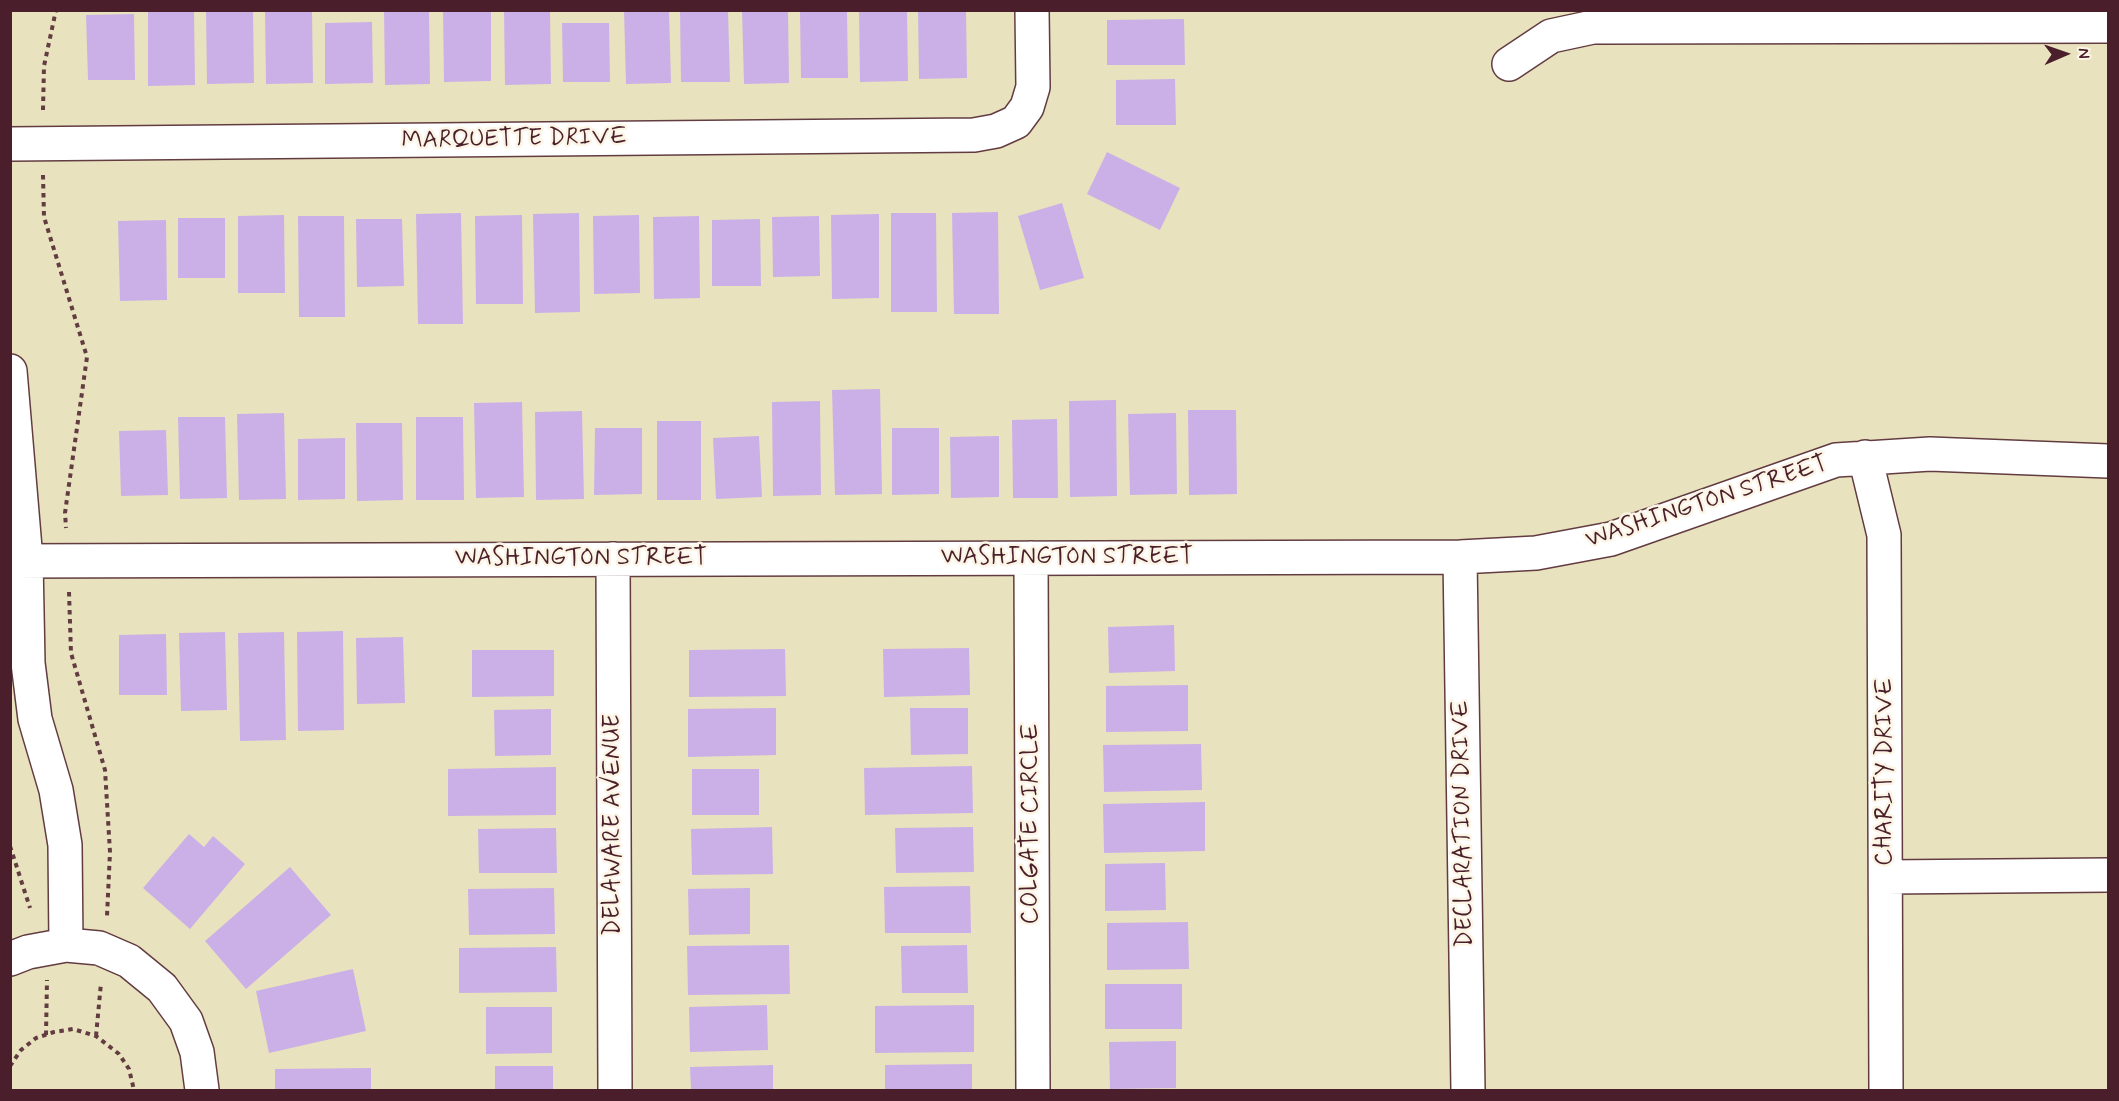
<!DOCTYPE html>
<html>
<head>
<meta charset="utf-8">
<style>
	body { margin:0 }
	#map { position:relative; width:2119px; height:1101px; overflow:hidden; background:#e9e2be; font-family:Mynerve,sans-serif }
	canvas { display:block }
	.frame { position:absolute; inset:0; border:12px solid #4a1f2b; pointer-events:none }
	.north { position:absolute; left:2035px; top:24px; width:60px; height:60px; -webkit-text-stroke:4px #fcf5e5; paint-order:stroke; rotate:88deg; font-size:16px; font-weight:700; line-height:24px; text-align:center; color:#4a1f2b }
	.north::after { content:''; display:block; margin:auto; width:21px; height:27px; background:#4a1f2b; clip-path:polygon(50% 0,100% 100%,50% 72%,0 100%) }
</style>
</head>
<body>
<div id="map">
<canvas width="2119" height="1101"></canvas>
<div class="frame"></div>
<div class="north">N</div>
</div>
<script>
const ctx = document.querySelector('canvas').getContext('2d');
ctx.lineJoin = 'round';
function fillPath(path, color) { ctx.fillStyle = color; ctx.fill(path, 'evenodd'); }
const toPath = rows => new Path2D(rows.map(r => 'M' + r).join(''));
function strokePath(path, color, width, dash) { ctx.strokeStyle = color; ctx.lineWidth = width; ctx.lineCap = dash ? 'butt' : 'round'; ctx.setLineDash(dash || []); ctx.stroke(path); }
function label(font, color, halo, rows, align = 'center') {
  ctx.font = font + ' Mynerve,sans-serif'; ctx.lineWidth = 5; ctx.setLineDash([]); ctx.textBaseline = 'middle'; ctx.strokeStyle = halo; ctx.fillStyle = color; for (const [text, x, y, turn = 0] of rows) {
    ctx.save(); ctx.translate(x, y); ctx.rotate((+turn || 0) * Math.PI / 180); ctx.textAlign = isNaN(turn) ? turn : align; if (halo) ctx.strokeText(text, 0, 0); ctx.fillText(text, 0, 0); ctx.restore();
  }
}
fillPath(toPath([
	[148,10,194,10,195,85,148,86],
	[206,10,253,10,254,83,207,84],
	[265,10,312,10,313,83,266,84],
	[384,10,429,10,430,84,385,85],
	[443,10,491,10,491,81,444,82],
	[504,10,550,10,551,84,505,85],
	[624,10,669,10,671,83,626,84],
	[680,10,728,10,730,82,681,82],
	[742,10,788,10,789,83,744,84],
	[859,10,907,10,908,81,860,82],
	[918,10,966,10,967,78,919,79],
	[800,12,847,12,848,78,801,78],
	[134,14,135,80,88,80,86,15],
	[1184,19,1185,65,1107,65,1107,20],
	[372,22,373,83,325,84,325,23],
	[562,23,609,23,610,82,563,82],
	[1175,79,1176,125,1116,125,1116,80],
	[1107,152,1180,188,1160,230,1087,194],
	[1062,203,1084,278,1040,290,1018,216],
	[998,212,999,314,954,314,952,213],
	[461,213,463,324,418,324,416,214],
	[579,213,580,312,535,313,533,214],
	[891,213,936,213,937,312,891,312],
	[879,214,879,298,832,299,831,215],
	[284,215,285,293,238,293,238,216],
	[522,215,523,304,476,304,475,216],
	[639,215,640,293,594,294,593,216],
	[298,216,344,216,345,317,299,317],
	[699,216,700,298,654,299,653,217],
	[819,216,820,276,773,277,772,217],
	[178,218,225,218,225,278,178,278],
	[356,219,402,219,404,286,357,287],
	[760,219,761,286,712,286,712,220],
	[166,220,167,300,120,301,118,221],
	[880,389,882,494,835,495,832,390],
	[1116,400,1117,496,1070,497,1069,401],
	[820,401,821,495,773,496,772,402],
	[522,402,524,497,476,498,474,403],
	[1188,410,1236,410,1237,494,1189,495],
	[582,411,584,499,536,500,535,412],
	[284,413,286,499,239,500,237,414],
	[1176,413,1177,494,1130,495,1128,414],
	[178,417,225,417,227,498,180,499],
	[416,417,463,417,464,500,416,500],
	[1057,419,1058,498,1013,498,1012,420],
	[657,421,701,421,701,500,657,500],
	[356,423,402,423,403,500,357,501],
	[595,428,642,428,642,494,594,495],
	[892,428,939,428,939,494,892,495],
	[166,430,168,495,121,496,119,431],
	[759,436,762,497,716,499,713,438],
	[999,436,999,497,951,498,950,437],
	[345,438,345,499,298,500,298,439],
	[1174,625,1175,671,1109,673,1108,627],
	[343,631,344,730,298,731,297,632],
	[225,632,227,710,181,711,179,633],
	[284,632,286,740,240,741,238,633],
	[166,634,167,695,119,695,119,635],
	[403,637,405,703,357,704,356,638],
	[969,648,970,695,884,697,883,649],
	[785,649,786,696,689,697,689,650],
	[472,650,554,650,554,696,472,697],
	[1188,685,1188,731,1106,732,1106,686],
	[776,708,776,755,688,757,688,709],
	[910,708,968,708,968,754,911,755],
	[551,709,551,755,495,756,494,710],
	[1201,744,1202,790,1104,792,1103,745],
	[972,766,973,813,865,815,864,768],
	[556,767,556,815,448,816,448,769],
	[692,769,759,769,759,815,692,815],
	[1205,802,1205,851,1104,853,1103,804],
	[772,827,773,874,692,875,691,829],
	[973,827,974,872,896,873,895,828],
	[556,828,557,873,479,873,478,829],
	[189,834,204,847,213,836,245,864,190,929,143,888],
	[1165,863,1166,910,1105,911,1105,864],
	[290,867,331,915,246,989,205,941],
	[970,886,971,933,885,933,884,887],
	[554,888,555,934,469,935,468,889],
	[750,888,750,934,689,935,688,889],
	[1188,922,1189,969,1107,970,1107,923],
	[789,945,790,994,688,995,687,946],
	[967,945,968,993,902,993,901,946],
	[556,947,557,992,459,993,459,948],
	[353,969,366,1031,269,1053,256,991],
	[1105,984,1182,984,1182,1029,1105,1029],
	[767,1005,768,1050,690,1052,689,1007],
	[974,1005,974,1052,875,1053,875,1006],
	[486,1007,552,1007,552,1053,486,1054],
	[1176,1041,1176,1088,1110,1089,1109,1042],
	[972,1064,972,1090,885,1090,885,1065],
	[773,1065,773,1090,691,1090,690,1067],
	[495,1066,553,1066,553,1090,495,1090],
	[371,1068,371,1090,275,1090,275,1069]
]), '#cbb0e7');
const minor = toPath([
	[1509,64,1551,36,1593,27,2108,26],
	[10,144,974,135,996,131,1016,122,1027,107,1033,87,1032,10],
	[10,371,26,560,28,663,35,719,56,790,65,845,66,945],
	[1865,457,1884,535,1886,1090],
	[1460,557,1468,1090],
	[1031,558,1033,1090],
	[613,559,615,1090],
	[10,561,1460,557,1536,553,1611,539,1836,460,1930,454,2108,461],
	[1886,877,2108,875],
	[10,959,28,952,66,945,99,948,129,961,162,988,186,1021,197,1052,202,1090]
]);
strokePath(minor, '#623c41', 36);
strokePath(toPath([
	[43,110,44,66,56,10],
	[43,175,44,217,87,357,65,513,66,528],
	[69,592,71,653,105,770,110,852,107,916],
	[10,846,30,908],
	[46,1035,47,980],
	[96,1036,101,983],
	[10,1066,21,1050,36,1038,54,1032,73,1029,96,1036,119,1054,129,1069,134,1090]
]), '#623c41', 4, [4.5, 4.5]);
strokePath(minor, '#fff', 33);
label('24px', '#4a1f2b', '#fcf5e5', [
	["MARQUETTE DRIVE",514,140,-1],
	["WASHINGTON STREET",1707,503,-18],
	["WASHINGTON STREET",1067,558],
	["WASHINGTON STREET",581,559],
	["CHARITY DRIVE",1886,772,-90],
	["COLGATE CIRCLE",1032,824,-90],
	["DECLARATION DRIVE",1464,824,-91],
	["DELAWARE AVENUE",614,825,-90]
]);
</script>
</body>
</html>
